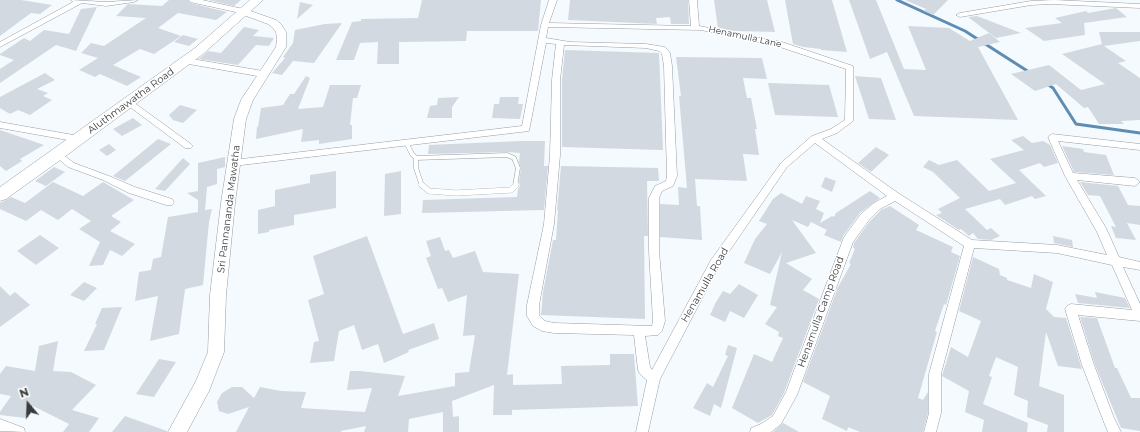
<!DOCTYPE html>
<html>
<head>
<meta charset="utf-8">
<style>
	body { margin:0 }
	#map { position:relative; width:1140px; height:432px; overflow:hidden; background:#f5fafe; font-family:Montserrat,sans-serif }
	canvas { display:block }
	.north { position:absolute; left:8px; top:384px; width:40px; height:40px; -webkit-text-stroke:3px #fff; paint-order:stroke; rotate:341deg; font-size:11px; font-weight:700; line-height:16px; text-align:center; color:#383b3d }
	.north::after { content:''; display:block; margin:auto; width:14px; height:18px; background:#383b3d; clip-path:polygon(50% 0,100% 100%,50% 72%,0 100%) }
</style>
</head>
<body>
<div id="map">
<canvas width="1140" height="432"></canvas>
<div class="north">N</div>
</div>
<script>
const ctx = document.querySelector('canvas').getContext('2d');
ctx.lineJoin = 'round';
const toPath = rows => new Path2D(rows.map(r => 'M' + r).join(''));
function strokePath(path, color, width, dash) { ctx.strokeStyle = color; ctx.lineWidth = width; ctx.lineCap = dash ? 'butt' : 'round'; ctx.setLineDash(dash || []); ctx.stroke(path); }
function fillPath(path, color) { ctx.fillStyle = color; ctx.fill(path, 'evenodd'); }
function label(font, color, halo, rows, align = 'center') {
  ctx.font = font + ' Montserrat,sans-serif'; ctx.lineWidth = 3; ctx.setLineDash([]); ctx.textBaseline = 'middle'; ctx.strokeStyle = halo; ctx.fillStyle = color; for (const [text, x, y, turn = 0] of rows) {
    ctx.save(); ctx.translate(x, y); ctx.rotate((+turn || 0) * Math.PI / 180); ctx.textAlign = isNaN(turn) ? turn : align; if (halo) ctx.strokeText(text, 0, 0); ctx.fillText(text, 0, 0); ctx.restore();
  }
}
strokePath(toPath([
	[897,0,965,31,1029,72],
	[1047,84,1053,88,1076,124,1140,133]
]), '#5e8db3', 3);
fillPath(toPath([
	[0,0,21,0,52,5,40,14,31,13,0,36],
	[169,0,188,0,190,3,227,12,216,20,178,13,158,28,181,36,154,54,140,49,113,65,141,77,127,86,100,74,95,77,79,70,98,58,81,53,91,43,104,46,146,18,116,16,128,4,162,6],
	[209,0,241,0,234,6],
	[422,0,541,0,538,31,467,31,466,41,399,42,399,64,377,64,378,42,360,43,354,60,336,60,352,22,361,21,361,19,418,18],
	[570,0,688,0,689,24,671,24,670,17,656,18,657,24,568,20],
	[714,0,767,0,775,32,734,31,718,28],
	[785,0,832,0,847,52,821,50,821,49,803,47,793,44],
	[849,0,876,0,904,69,926,70,908,26,949,28,970,41,989,33,1000,42,978,47,1018,120,914,116,887,52,870,59],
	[905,0,948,0,933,15,924,11,926,9],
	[300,2,313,5,297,19],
	[97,7,76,51,56,45,0,83,0,69,14,60,0,55,0,54,24,38,30,41,44,30,69,34,81,9],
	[1116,8,1127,17,1084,23,1085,35,1044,41,1025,28,1062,23,1055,18,1086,11,1088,13],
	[977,16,1021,33,996,38,968,17],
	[342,23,314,63,293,61,282,75,272,73,285,58,283,57,293,43,295,30,325,24],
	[244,27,259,30,253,36,274,38,269,46,256,45,238,65,199,59,208,51,221,53],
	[1099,32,1140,32,1140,41,1104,46,1126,61,1118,63,1140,78,1140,120,1121,121,1124,124,1099,124,1088,107,1084,108,1056,84,1035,91,1011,74,1049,65,1081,90,1105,84,1062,54,1102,44],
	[183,35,198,39,189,46,174,42],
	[565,50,659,53,663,150,562,147,562,80],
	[676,57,762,58,767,79,743,78,747,98,751,98,757,129,755,129,759,155,743,154,747,181,695,179,697,206,700,206,702,240,660,237,660,204,679,205,678,187,687,188,679,96,681,96],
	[45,73,55,80,37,89,48,93,43,96,52,100,30,115,18,110,10,114,0,108,0,97],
	[306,76,310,78,298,109,323,107,330,85,361,85,357,98,353,98,350,125,352,125,352,139,319,144,319,140,301,142,303,129,256,139,257,127,258,127,261,108,283,105,290,94,294,94],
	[855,76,881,78,896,120,869,119],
	[768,83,829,85,838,117,775,115],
	[459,97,452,107,452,118,427,118,430,106,437,105,438,98],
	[500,97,519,97,518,104,523,104,520,119,492,118,494,104,499,104],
	[180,105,197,110,183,123,173,120,169,115],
	[133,118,142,125,122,136,113,129],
	[0,130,44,145,20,159,22,161,6,171,0,166],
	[1023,136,1032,143,1043,141,1050,145,1058,163,1044,167,1040,163,1019,170,1046,196,1035,199,1032,196,1005,205,1000,199,965,209,987,230,991,228,1000,236,991,240,978,239,973,233,969,236,961,229,959,230,936,215,942,213,938,209,960,198,933,172,923,167,929,160,939,165,957,160,989,191,1016,183,990,159,1024,150,1011,140],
	[158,139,171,144,125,181,113,176],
	[521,141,545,141,544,166,548,166,544,210,422,213,423,200,517,197,518,189,520,186,519,182,521,168,519,162,520,153,507,152,428,154,429,145],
	[109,144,116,150,107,156,99,150],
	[1062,146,1083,149,1084,152,1106,155,1114,175,1074,172],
	[876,147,889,155,871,172,858,163],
	[225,157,225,167,217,169,217,184,207,187,205,210,212,209,209,222,203,285,185,289,179,334,150,341,158,296,135,301,139,272,151,270,153,259,161,257,168,217,198,212,198,200,187,193,198,191,198,163],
	[183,158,190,164,165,191,155,189],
	[561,166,658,168,659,181,647,181,648,236,644,236,645,319,541,315,543,292,553,240,556,240,558,210,557,210],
	[54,167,65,172,46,186,35,181],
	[336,171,336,208,294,215,294,225,269,230,269,232,258,234,258,210,275,206,275,190,310,183,310,175],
	[401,171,401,214,384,216,385,174],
	[825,177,836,181,832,192,821,187],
	[53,182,83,196,103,182,134,200,111,216,121,222,110,231,135,244,122,256,110,250,103,265,89,266,100,242,79,229,91,221,72,209,58,220,41,210,26,221,0,209,0,203,11,197,25,203],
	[1080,182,1118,186,1128,205,1140,206,1140,225,1127,223,1136,240,1116,238,1111,226,1116,227,1100,196,1088,195],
	[870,191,880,198,860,213,843,236,841,242,824,235,827,230,811,222,808,227,792,220,816,253,786,263,812,279,803,290,819,299,784,393,772,415,758,423,732,408,754,354,772,362,783,338,778,336,779,332,765,324,777,307,770,305,782,252,770,274,744,263,755,239,767,224,759,221,773,199,781,193,802,204,806,196,820,201,816,209,824,213,820,223,832,216,834,217,836,213],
	[890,206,919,225,916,230,953,247,951,252,960,256,946,305,944,304,935,331,937,332,918,398,923,400,928,392,928,413,923,432,860,432,848,427,847,431,822,419,830,396,803,382,838,287,851,264,849,263,855,249,853,247,854,243,870,221,881,210],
	[40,235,59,248,36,265,17,251],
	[367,236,403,334,434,323,439,339,408,350,409,352,384,363,378,344,362,350,354,325,339,331,334,361,310,363,314,342,319,341,308,300,324,294,313,256],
	[1053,236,1072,240,1073,247,1054,243],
	[440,237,445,251,449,250,453,258,475,251,483,272,519,274,507,375,513,374,513,385,562,384,561,366,610,365,610,354,634,354,638,406,512,410,512,415,493,415,494,385,452,401,453,417,459,416,459,432,443,432,443,412,409,419,408,432,364,432,366,426,341,431,341,432,236,432,249,407,228,414,219,411,217,402,222,393,232,387,242,387,254,398,260,387,281,391,306,392,301,408,365,412,372,388,347,390,350,371,360,371,405,376,398,396,455,386,455,373,469,372,475,335,463,336,467,295,448,302,442,288,438,289,426,258,431,256,426,241],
	[973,257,999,269,1000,275,1007,278,1007,280,1031,288,1034,274,1053,282,1046,309,1054,317,1066,318,1082,369,1058,366,1046,332,1039,386,1064,395,1064,432,1047,432,1048,425,1027,417,1028,401,1014,395,1018,367,996,357,989,376,992,377,983,404,1028,423,1027,432,982,432,984,420,965,412,969,391,942,376,951,347,968,357,981,321,959,311],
	[84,282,97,288,84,301,70,295],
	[739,284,758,295,744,318,730,311,725,322,710,315,716,302,723,291,730,294],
	[0,286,10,296,15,292,30,305,0,327],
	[1095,292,1125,298,1130,308,1078,303,1075,294,1097,298],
	[122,307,104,350,84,351,97,324,95,324,102,308],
	[1080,317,1097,318,1115,368,1117,368,1131,398,1140,398,1140,431,1121,428,1095,365],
	[58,341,53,371,71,372,96,385,72,410,99,418,89,432,63,432,69,424,33,406,25,418,0,415,0,412,11,396,0,394,0,374,6,366,35,371,39,346],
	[728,345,737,348,721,408,714,404,710,416,693,408,707,383,713,387,728,356,725,355],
	[159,359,176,362,154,397,136,394],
	[125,416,167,431,167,432,112,432],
	[783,423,799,432,773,432]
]), '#d2d9e0');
const serviceFar1 = toPath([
	[406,142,412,154,416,158],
	[416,158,416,168,422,186],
	[416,158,507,155,514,158,518,168,515,186]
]);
const service = toPath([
	[422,185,429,191,456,193,511,190,516,185]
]);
const minor = toPath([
	[71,0,106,2,138,0,134,2,106,6,82,3,0,47,0,42,73,2,71,0],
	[189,0,202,0,248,10,249,12,245,14,190,2,189,0],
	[549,0,557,0,549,23,691,26,689,0,697,0,699,26,782,42,853,66,853,121,837,133,822,139,898,193,972,240,1057,245,1107,255,1097,232,1065,176,1048,137,1052,134,1140,144,1140,150,1058,141,1073,173,1135,178,1140,182,1135,186,1077,180,1106,228,1119,257,1140,262,1140,270,1123,267,1140,304,1140,321,1078,315,1094,365,1114,418,1121,432,1108,432,1105,425,1082,365,1065,309,1067,306,1071,304,1132,310,1112,265,1057,253,974,248,941,374,941,413,936,432,924,432,929,413,929,374,964,246,895,201,880,209,869,220,853,242,797,395,781,424,771,432,750,432,751,428,761,424,773,416,786,392,844,237,861,214,874,203,887,196,815,143,787,167,719,266,660,379,648,432,636,432,647,380,640,374,638,370,634,335,554,333,542,331,533,326,527,316,527,305,544,224,550,155,552,80,556,44,546,43,529,131,233,166,228,163,233,160,522,126,541,25,549,0],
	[548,27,701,30,777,46,846,69,845,120,831,129,812,136,781,163,711,260,652,370,650,367,645,336,658,335,662,331,665,321,659,251,659,198,662,191,673,186,677,176,672,66,670,53,665,47,646,44,570,42,546,38,548,27],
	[564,45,646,48,659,51,662,54,664,66,667,176,666,181,655,186,649,198,649,251,653,321,652,326,554,323,545,321,539,315,539,305,554,224,560,155,560,80,564,45],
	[1054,0,1140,4,1140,8,1050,4,1031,5,960,17,956,15,960,13,1031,1,1054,0],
	[186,58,263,71,267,74,263,77,183,63,183,59,186,58],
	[129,99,191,144,193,146,191,148,185,148,126,104,125,102,126,100,129,99],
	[0,122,79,136,84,139,79,142,0,128,0,122],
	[58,151,74,163,109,176,135,187,172,199,174,202,172,205,166,205,129,193,103,180,68,167,55,156,53,154,55,152,58,151],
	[0,419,24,428,25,432,0,431,0,419]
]);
const secondary = toPath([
	[245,9,276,20,281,24,286,32,286,47,253,100,246,119,235,203,226,295,224,352,209,391,187,432,168,432,196,381,208,352,210,295,221,203,234,119,241,100,276,47,277,39,276,32,273,28,268,24,241,14,240,12,241,10,245,9]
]);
const primary = toPath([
	[250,0,263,0,203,54,63,158,6,199,0,201,0,187,195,48,250,0]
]);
strokePath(serviceFar1, '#969da4', 5);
strokePath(service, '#969da4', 6);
strokePath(minor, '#969da4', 1);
strokePath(secondary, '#969da4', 1);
strokePath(primary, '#969da4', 1);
strokePath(serviceFar1, '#fff', 4);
strokePath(service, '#fff', 5.5);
fillPath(minor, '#fff');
fillPath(secondary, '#fff');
fillPath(primary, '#fff');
label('9px', '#383b3d', '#fff', [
	["Henamulla Lane",745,37,12]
]);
label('10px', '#383b3d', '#fff', [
	["Aluthmawatha Road",131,101,-36],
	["Sri Pannananda Mawatha",229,209,-83],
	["Henamulla Road",705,285,-60],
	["Henamulla Camp Road",821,312,-70]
]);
</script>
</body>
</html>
